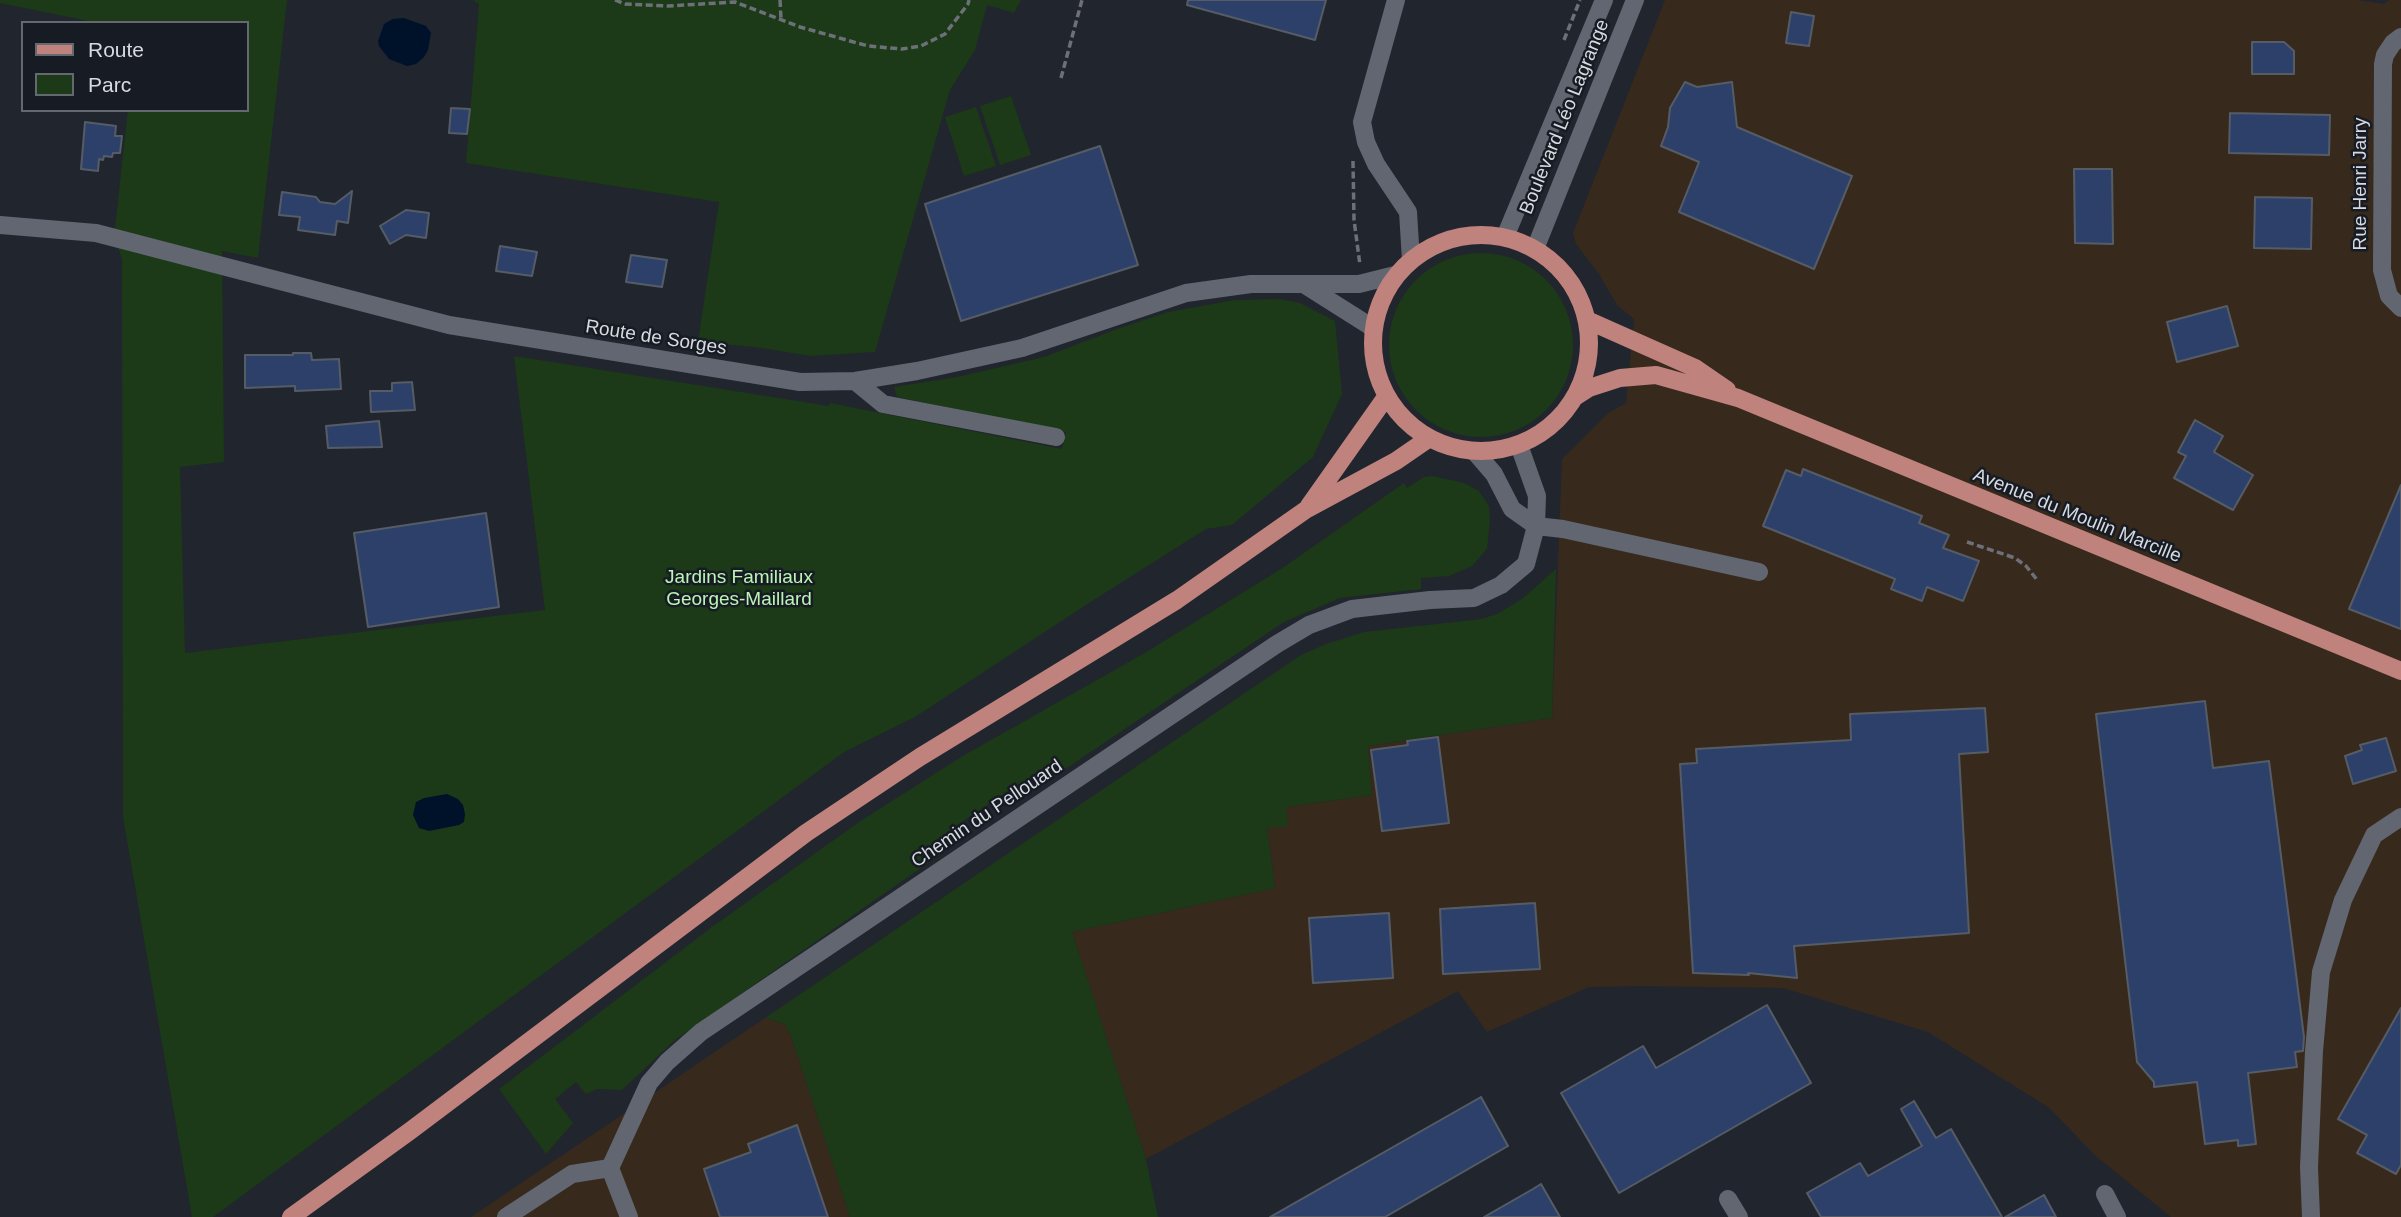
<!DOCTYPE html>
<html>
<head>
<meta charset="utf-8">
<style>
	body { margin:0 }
	#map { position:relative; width:2401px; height:1217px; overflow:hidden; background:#21252e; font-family:Helvetica,sans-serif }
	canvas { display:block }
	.legend { position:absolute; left:21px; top:21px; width:228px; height:91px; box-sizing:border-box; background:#171c24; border:2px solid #64686f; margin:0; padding:9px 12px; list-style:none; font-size:21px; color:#d7dae0 }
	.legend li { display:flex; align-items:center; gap:14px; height:35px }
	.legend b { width:35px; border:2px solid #64686f }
</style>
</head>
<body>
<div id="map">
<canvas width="2401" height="1217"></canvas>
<ul class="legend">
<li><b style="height:9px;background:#c0827d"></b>Route</li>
<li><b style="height:19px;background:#1c3a17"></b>Parc</li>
</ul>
</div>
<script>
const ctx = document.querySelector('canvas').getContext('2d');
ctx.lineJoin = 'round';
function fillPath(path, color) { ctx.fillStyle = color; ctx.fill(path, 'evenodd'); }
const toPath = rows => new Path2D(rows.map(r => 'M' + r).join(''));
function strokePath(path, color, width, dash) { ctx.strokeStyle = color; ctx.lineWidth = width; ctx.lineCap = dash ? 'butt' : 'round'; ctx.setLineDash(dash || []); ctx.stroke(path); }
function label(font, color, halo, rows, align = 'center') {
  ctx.font = font + ' Helvetica,sans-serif'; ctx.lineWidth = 5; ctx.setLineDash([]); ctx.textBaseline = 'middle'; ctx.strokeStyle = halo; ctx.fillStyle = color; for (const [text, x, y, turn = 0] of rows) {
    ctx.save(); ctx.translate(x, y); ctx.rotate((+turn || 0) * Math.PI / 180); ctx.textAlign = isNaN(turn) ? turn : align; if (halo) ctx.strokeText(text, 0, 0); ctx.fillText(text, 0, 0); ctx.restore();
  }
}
fillPath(toPath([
	[1665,0,2357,0,2384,4,2389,0,2401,0,2401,1217,2171,1217,2097,1157,2048,1107,1928,1032,1783,988,1643,986,1589,987,1487,1032,1458,991,1146,1159,1072,932,1275,888,1267,828,1286,807,1372,795,1368,746,1552,718,1562,459,1608,413,1626,403,1634,319,1617,305,1599,274,1576,244,1573,233],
	[765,1018,785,1024,792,1039,850,1217,471,1217]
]), '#38291d');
fillPath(toPath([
	[0,0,287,0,258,258,222,251,224,462,180,467,185,653,545,610,514,356,829,406,830,403,1062,449,1066,432,897,397,894,387,957,377,1044,357,1117,329,1168,312,1235,300,1280,299,1300,303,1335,321,1342,394,1313,457,1232,525,1206,529,1092,601,915,717,844,752,213,1217,192,1217,123,817,122,259,114,237,128,110,247,110,247,23,98,23,0,3],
	[473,0,1021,0,1014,13,987,5,975,50,950,90,875,352,811,356,755,347,698,342,719,202,466,163,479,4],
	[1011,96,1031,155,1000,165,980,106],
	[976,107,996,166,964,176,945,117],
	'1389 345a92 92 0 1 1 184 0a92 92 0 1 1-184 0Z',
	[1432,476,1464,483,1479,491,1489,506,1490,520,1487,549,1472,566,1449,576,1421,578,1421,589,1340,598,1284,622,1028,794,1007,792,957,825,948,849,675,1040,622,1090,597,1089,586,1094,576,1082,555,1099,573,1123,546,1154,499,1089,712,927,859,822,961,757,1143,654,1281,569,1404,483,1407,488,1424,477],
	[1556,569,1552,718,1368,746,1372,795,1286,807,1288,826,1267,828,1275,888,1072,932,1146,1159,1158,1217,850,1217,792,1039,785,1024,765,1018,1301,655,1326,644,1364,632,1482,619,1499,613,1522,599]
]), '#1c3a17');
fillPath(toPath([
	[404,18,426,26,431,33,428,50,424,57,416,64,407,66,389,59,379,46,378,41,384,24,393,19],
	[447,794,458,799,463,805,465,814,464,822,459,825,429,831,419,828,413,815,416,802,424,798]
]), '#00112a');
const building = toPath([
	[1188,0,1326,0,1315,40,1187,5,1188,0],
	[1791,12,1814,16,1809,46,1786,43,1791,12],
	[2252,42,2284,42,2294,51,2294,74,2252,74,2252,42],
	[1685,82,1697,87,1732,82,1737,127,1852,176,1814,269,1679,212,1699,162,1661,146,1668,127,1670,108,1685,82],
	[451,108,470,109,467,134,449,133,451,108],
	[2230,113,2330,115,2329,155,2229,153,2230,113],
	[85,122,116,126,115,136,122,136,120,153,113,153,112,157,104,156,103,160,99,159,98,171,81,169,85,122],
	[1100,146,1138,265,961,321,925,204,1100,146],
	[2074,169,2112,169,2113,244,2075,243,2074,169],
	[352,191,348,223,337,221,335,235,298,230,300,217,279,215,282,192,316,197,320,202,335,204,352,191],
	[2255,197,2312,198,2311,249,2254,248,2255,197],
	[406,210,429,213,426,238,406,235,390,244,380,226,406,210],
	[500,246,537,252,532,276,496,271,500,246],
	[631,255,667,260,662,287,626,282,631,255],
	[2227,306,2238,346,2177,362,2167,322,2227,306],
	[293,353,311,353,312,360,339,359,341,389,295,391,295,386,245,388,245,355,293,355,293,353],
	[412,382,415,410,371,412,370,391,392,391,392,383,412,382],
	[2195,420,2223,436,2214,452,2253,475,2233,510,2174,478,2186,456,2178,452,2195,420],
	[379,421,382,447,328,448,326,426,379,421],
	[1803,469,1922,516,1919,523,1949,535,1943,548,1979,561,1963,601,1927,587,1922,601,1891,589,1895,579,1763,526,1786,470,1801,476,1803,469],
	[2401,485,2401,629,2349,609,2401,485],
	[486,513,499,607,368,627,354,533,486,513],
	[2205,701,2213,768,2269,761,2304,1037,2303,1051,2295,1052,2297,1067,2248,1073,2256,1144,2238,1146,2238,1140,2205,1144,2197,1082,2154,1087,2154,1082,2137,1062,2096,714,2205,701],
	[1985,708,1988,752,1959,754,1969,933,1794,946,1797,978,1748,973,1749,975,1693,973,1680,764,1697,763,1696,749,1851,740,1850,714,1985,708],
	[1438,737,1449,823,1382,831,1371,750,1408,745,1407,741,1438,737],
	[2386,738,2396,771,2353,784,2345,756,2362,750,2360,745,2386,738],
	[1535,903,1540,969,1443,974,1440,909,1535,903],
	[1389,913,1393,978,1313,983,1309,918,1389,913],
	[1767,1005,1811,1083,1619,1193,1561,1093,1643,1046,1656,1068,1767,1005],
	[2401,1008,2401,1165,2396,1174,2357,1153,2367,1135,2338,1119,2401,1008],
	[1481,1097,1508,1146,1385,1217,1270,1217,1481,1097],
	[1914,1101,1936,1138,1951,1129,2002,1217,1821,1217,1807,1193,1860,1163,1868,1176,1922,1146,1901,1109,1914,1101],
	[797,1125,828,1217,720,1217,704,1169,751,1152,748,1144,797,1125],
	[1541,1184,1560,1217,1484,1217,1533,1189,1541,1184],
	[2044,1195,2056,1217,2005,1217,2044,1195]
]);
fillPath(building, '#2c4069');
strokePath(building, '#565c66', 2);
strokePath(toPath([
	[615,0,625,4,668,6,735,2,800,27,868,46,902,49,921,46,945,34,968,4,969,0],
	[780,0,781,19],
	[1564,40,1580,0],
	[1061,78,1082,0],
	[1353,161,1354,220,1360,265],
	[1967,542,2015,558,2026,566,2038,581]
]), '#6d7078', 3.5, [7, 3.5]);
strokePath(toPath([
	[1396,0,1362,122,1366,142,1376,164,1408,212,1411,260],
	[2401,37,2393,43,2385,55,2383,64,2382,270,2389,296,2401,308],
	[0,225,96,233,449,325,800,382,855,381,917,371,1022,348,1186,293,1251,284,1359,284,1395,275],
	[1505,237,1604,0],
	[1535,249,1635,0],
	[1305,285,1373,328],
	[855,381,883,404,1056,437],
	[1475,452,1494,474,1512,509,1536,526,1563,529,1759,572],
	[610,1168,649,1083,667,1062,701,1032,1277,644,1309,625,1352,609,1430,600,1474,598,1501,585,1526,564,1536,526,1537,496,1519,445],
	[610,1168,629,1217],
	[2105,1194,2117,1217],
	[1728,1199,1739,1217],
	[506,1217,572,1174,610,1168],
	[2311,1217,2309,1167,2314,1051,2321,972,2343,900,2374,835,2401,817]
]), '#616671', 18);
strokePath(toPath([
	'1373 343a108 108 0 1 1 216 0a108 108 0 1 1-216 0Z',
	[1587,320,1695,368,1727,390],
	[1575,397,1589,388,1620,378,1656,375,1738,398,2401,671],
	[1309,506,1386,397],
	[291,1217,410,1131,806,833,920,757,1177,600,1307,509,1396,461,1428,439]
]), '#c0827d', 18);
label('19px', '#d7dae0', '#171c24', [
	["Boulevard Léo Lagrange",1565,117,-68],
	["Rue Henri Jarry",2361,184,-90],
	["Route de Sorges",656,338,9],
	["Avenue du Moulin Marcille",2077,516,22],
	["Chemin du Pellouard",987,814,-34]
]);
label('19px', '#bcf5b3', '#171c24', [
	["Jardins Familiaux",739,578],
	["Georges-Maillard",739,600]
]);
</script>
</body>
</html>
